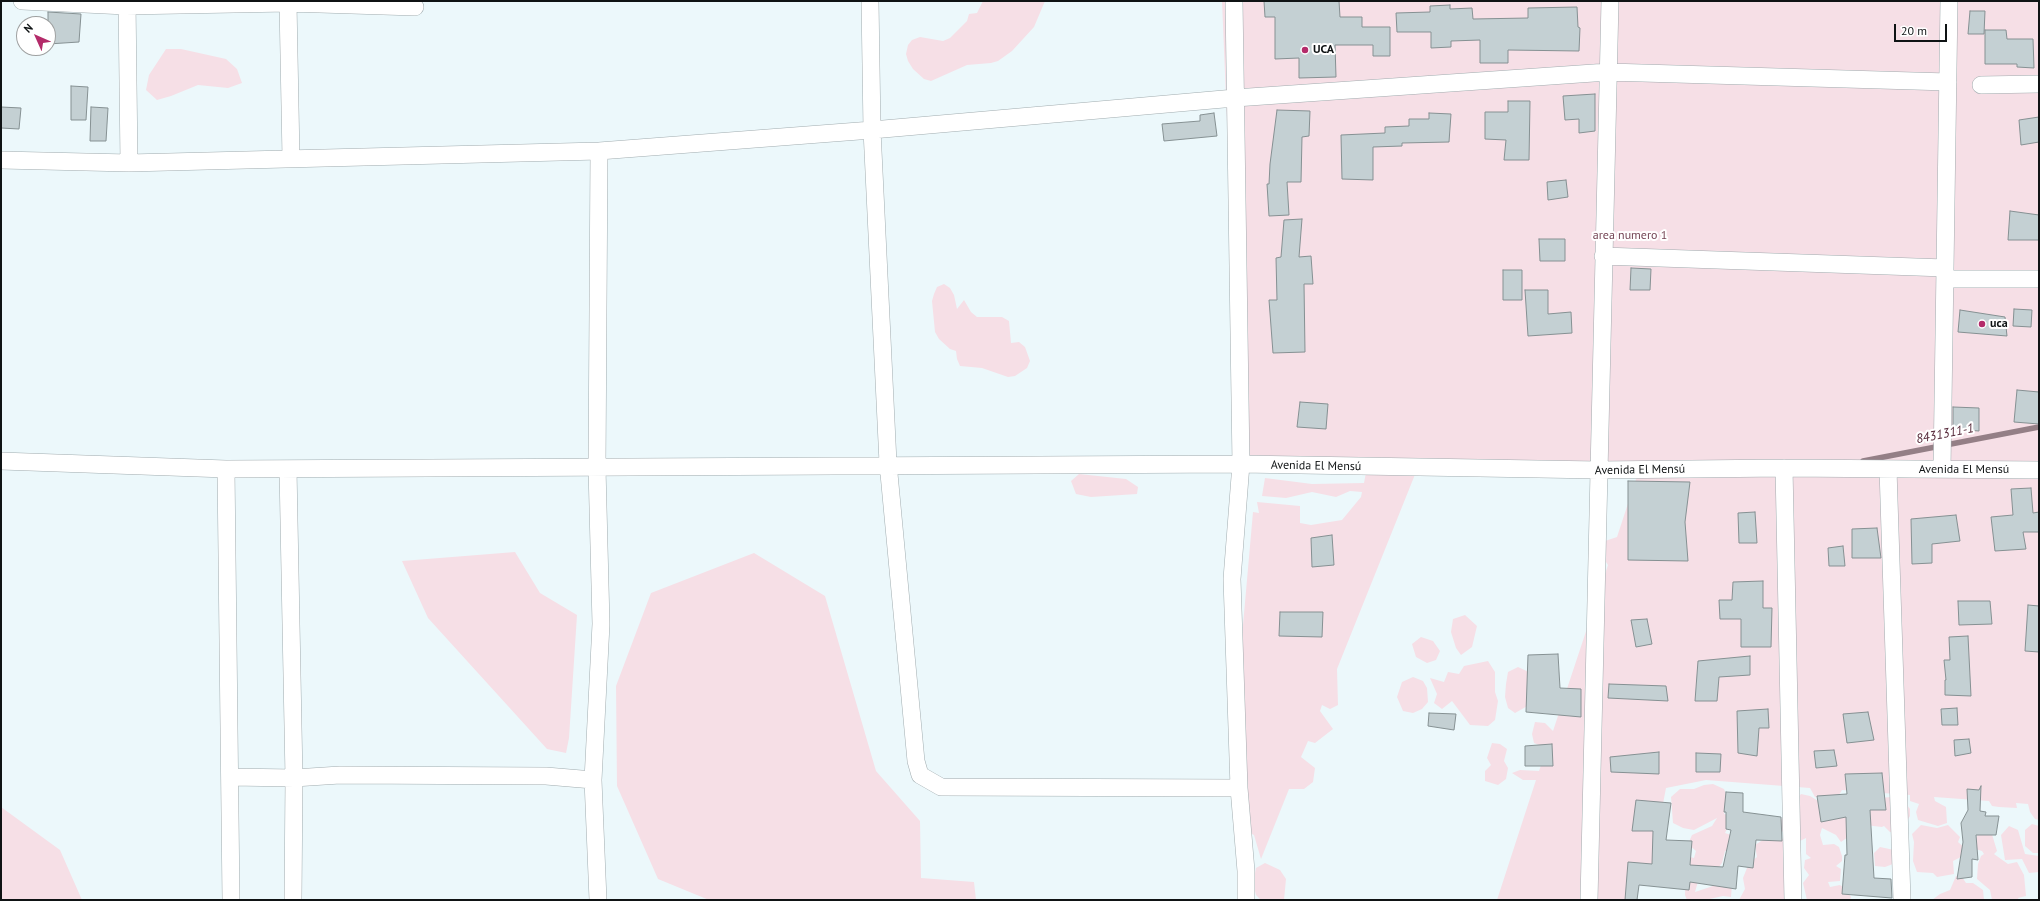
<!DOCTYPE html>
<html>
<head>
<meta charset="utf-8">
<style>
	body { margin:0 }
	#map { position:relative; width:2040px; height:901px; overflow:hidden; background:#ecf8fb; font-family:"PT Sans",sans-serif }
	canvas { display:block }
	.frame { position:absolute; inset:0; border:2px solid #0f1314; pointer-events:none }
	.north { position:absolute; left:16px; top:16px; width:40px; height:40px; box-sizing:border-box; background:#fff; border:1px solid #9fa1a1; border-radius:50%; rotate:315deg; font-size:11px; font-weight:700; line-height:16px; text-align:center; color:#0f1314 }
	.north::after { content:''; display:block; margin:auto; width:14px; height:18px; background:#b42b6a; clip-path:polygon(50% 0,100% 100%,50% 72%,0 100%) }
	.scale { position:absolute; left:1894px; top:24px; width:53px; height:18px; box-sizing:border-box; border:2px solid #0f1314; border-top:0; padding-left:5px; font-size:12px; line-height:14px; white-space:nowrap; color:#0f1314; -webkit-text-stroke:3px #fff; paint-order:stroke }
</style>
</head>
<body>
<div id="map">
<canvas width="2040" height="901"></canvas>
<div class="frame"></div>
<div class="north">N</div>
<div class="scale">20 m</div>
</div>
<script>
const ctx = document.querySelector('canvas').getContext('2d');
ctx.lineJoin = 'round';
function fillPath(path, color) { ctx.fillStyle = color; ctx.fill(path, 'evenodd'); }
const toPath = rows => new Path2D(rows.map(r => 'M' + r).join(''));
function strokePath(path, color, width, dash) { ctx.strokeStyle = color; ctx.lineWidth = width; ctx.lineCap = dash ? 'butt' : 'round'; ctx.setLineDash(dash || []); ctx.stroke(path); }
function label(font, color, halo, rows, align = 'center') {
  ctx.font = font + ' "PT Sans",sans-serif'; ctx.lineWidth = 4; ctx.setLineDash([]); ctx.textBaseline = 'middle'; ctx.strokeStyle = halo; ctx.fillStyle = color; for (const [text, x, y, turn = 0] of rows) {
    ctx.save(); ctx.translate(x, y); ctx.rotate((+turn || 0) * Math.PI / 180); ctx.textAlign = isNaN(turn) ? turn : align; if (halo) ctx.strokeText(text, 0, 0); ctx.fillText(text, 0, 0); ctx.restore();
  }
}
fillPath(toPath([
	[983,1,1045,1,1034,27,1012,51,998,61,991,63,967,65,931,81,924,79,913,69,908,61,906,54,908,45,912,40,920,37,943,41,950,38,967,21,969,14,977,13],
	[1222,1,2039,1,2039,820,2035,819,2030,812,2028,804,2016,803,2017,808,1999,807,1992,806,1989,801,1934,797,1935,801,1946,807,1947,823,1938,826,1918,820,1916,812,1919,804,1910,801,1910,795,1842,790,1839,795,1828,799,1815,797,1810,788,1706,780,1666,788,1662,809,1664,854,1625,900,1497,900,1536,780,1523,780,1512,773,1520,770,1539,771,1547,748,1534,743,1532,734,1535,722,1545,723,1553,731,1608,565,1604,559,1605,541,1617,537,1639,470,1418,467,1337,669,1338,705,1330,709,1322,705,1320,711,1333,729,1315,743,1308,741,1301,757,1315,768,1313,782,1304,789,1289,789,1261,859,1254,835,1246,831,1246,823,1250,819,1235,762,1240,659,1253,512,1259,513,1257,502,1300,506,1300,523,1311,525,1342,520,1361,497,1362,492,1350,491,1336,497,1312,492,1286,498,1262,496,1265,478,1312,484,1364,483,1367,467,1241,464],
	[166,49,181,49,226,59,237,69,242,83,228,88,198,85,171,96,157,100,146,90,149,75],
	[944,284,950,288,954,295,957,309,964,300,971,312,977,317,1002,317,1009,321,1011,343,1019,342,1025,347,1030,361,1027,368,1015,376,1008,377,982,368,960,366,957,359,956,351,950,349,939,339,935,332,932,301,934,294,937,287],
	[1079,474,1126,479,1138,487,1137,494,1091,497,1076,494,1071,481],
	[515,552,540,593,577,615,569,738,566,753,547,749,428,618,402,561],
	[754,553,825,596,876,771,920,821,921,878,974,882,976,900,709,900,658,879,617,786,616,686,651,593],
	[1465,615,1477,626,1472,647,1461,655,1456,648,1451,632,1453,619],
	[1421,637,1433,641,1440,651,1436,660,1427,663,1416,657,1412,644],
	[1488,661,1495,672,1495,692,1498,701,1495,720,1488,726,1470,725,1452,701,1442,709,1434,703,1437,694,1430,678,1444,682,1448,672,1459,674,1464,666],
	[1518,667,1533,674,1531,704,1515,713,1508,708,1505,697,1506,684,1508,672],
	[1413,677,1423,681,1427,688,1428,702,1422,709,1413,713,1403,711,1397,697,1402,682],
	[1492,743,1500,744,1507,749,1504,761,1508,768,1506,779,1498,785,1485,781,1485,771,1491,765,1487,758],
	[1713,784,1724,789,1728,799,1724,814,1730,815,1729,825,1725,833,1731,835,1732,851,1725,851,1722,863,1716,871,1699,878,1695,892,1722,883,1732,885,1731,897,1723,896,1705,900,1687,900,1685,895,1686,856,1694,858,1696,851,1688,844,1692,835,1712,826,1717,818,1694,830,1683,828,1673,823,1671,797,1680,789,1694,789,1704,785],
	[1801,794,1810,796,1820,802,1892,797,1905,802,1910,809,1910,816,1904,826,1897,832,1890,832,1884,826,1882,827,1865,825,1841,842,1836,835,1822,828,1820,835,1823,845,1834,844,1839,847,1842,856,1842,861,1836,866,1841,869,1840,881,1828,882,1830,887,1840,885,1847,890,1851,897,1850,900,1807,900,1803,883,1809,875,1804,868,1805,860,1811,858,1806,854,1806,838,1800,841,1787,838,1780,828,1780,821,1787,811],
	[1,807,60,850,82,900,1,900],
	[2032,824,2039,826,2039,853,2033,853,2025,846,2025,830],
	[1921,825,1937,828,1948,825,1960,837,1958,842,1966,849,1965,855,1953,861,1954,874,1937,877,1933,873,1917,872,1913,861,1914,842,1912,834],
	[2009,826,2018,830,2025,854,2039,856,2039,872,2029,873,2022,859,2005,860,2001,835],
	[1974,831,1976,838,1980,831,1991,831,1997,851,1994,854,2008,864,2017,862,2024,875,2026,896,2018,898,2019,900,1992,900,1990,890,1977,879,1978,864,1981,856,1984,854,1982,851,1972,848],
	[1769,836,1779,836,1789,844,1785,900,1739,900,1745,889,1743,878,1749,863,1757,857,1755,845],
	[1880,847,1894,850,1893,864,1885,867,1875,866,1874,853],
	[1265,863,1280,870,1286,879,1284,900,1261,900,1256,895,1253,883,1256,868],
	[1956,876,1962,877,1966,883,1973,883,1983,890,1984,900,1932,900,1940,894,1950,890]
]), '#f6dfe6');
strokePath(toPath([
	[1863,461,2039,427]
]), '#947f86', 5.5);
const building = toPath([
	[1264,1,1339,1,1340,17,1362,17,1362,27,1390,27,1390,56,1373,56,1373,45,1335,45,1336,77,1299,78,1299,58,1275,59,1275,17,1265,17,1264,1],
	[1450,5,1450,9,1472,8,1473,19,1528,18,1528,8,1577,7,1578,27,1580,28,1579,51,1508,50,1508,63,1480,63,1480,40,1451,41,1451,47,1431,48,1431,32,1397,32,1396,13,1430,12,1430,6,1450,5],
	[1970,11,1985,11,1984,34,1968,34,1970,11],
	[48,12,81,14,79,42,48,44,48,12],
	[1985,30,2006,30,2007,39,2033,39,2034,68,2017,67,2017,64,1985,64,1985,30],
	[71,86,88,87,86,120,71,120,71,86],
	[1595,94,1595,131,1579,133,1579,119,1565,120,1563,96,1595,94],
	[1508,101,1530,101,1529,160,1504,160,1506,140,1485,139,1485,112,1508,112,1508,101],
	[1,107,21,108,19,129,1,128,1,107],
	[91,107,108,108,106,141,90,141,91,107],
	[1277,110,1310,111,1309,136,1302,137,1301,182,1287,182,1289,215,1269,216,1267,184,1269,184,1270,164,1277,110],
	[1214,113,1217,136,1164,141,1162,124,1200,121,1200,115,1214,113],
	[1429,113,1451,114,1449,142,1402,143,1402,146,1373,147,1373,180,1342,179,1341,135,1385,133,1385,127,1409,126,1409,119,1429,119,1429,113],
	[2039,117,2039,142,2021,145,2019,120,2039,117],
	[1566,180,1568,197,1548,200,1547,182,1566,180],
	[2010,211,2039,215,2039,240,2008,240,2010,211],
	[1302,219,1299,257,1311,256,1313,284,1304,284,1305,352,1273,353,1269,300,1277,300,1276,258,1281,257,1284,220,1302,219],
	[1539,239,1565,239,1565,261,1540,261,1539,239],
	[1631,268,1651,269,1650,290,1630,290,1631,268],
	[1503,270,1522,270,1522,300,1503,300,1503,270],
	[1525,290,1548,290,1548,314,1571,312,1572,333,1528,336,1525,290],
	[2014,309,2032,310,2031,327,2013,326,2014,309],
	[1960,310,2005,317,2007,336,1958,332,1960,310],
	[2017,390,2039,392,2039,424,2014,422,2017,390],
	[1300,402,1328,404,1326,429,1297,427,1300,402],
	[1953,407,1979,408,1979,431,1953,429,1953,407],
	[1628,481,1690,482,1685,522,1688,561,1628,560,1628,481],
	[2031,488,2033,513,2039,512,2039,532,2023,532,2026,549,1995,551,1991,517,2013,515,2011,489,2031,488],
	[1755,512,1757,543,1739,543,1738,513,1755,512],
	[1956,515,1960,541,1932,544,1932,563,1912,564,1911,519,1956,515],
	[1877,528,1881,558,1852,558,1852,529,1877,528],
	[1332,535,1334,565,1312,567,1311,538,1332,535],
	[1843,546,1845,566,1829,566,1828,548,1843,546],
	[1763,581,1763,608,1772,608,1771,647,1741,647,1741,619,1720,619,1719,600,1732,600,1733,582,1763,581],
	[1958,601,1990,601,1992,624,1959,625,1958,601],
	[2028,605,2039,606,2039,652,2025,651,2028,605],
	[1280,612,1323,612,1322,637,1279,636,1280,612],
	[1647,619,1652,644,1636,647,1631,620,1647,619],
	[1968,636,1971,696,1945,695,1945,680,1946,680,1944,660,1950,660,1949,637,1968,636],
	[1558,654,1560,688,1581,689,1581,717,1526,712,1528,655,1558,654],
	[1750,656,1750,675,1719,677,1717,701,1695,701,1698,661,1750,656],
	[1609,684,1666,686,1668,701,1608,698,1609,684],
	[1957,708,1958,725,1942,725,1941,709,1957,708],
	[1768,709,1769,728,1759,728,1757,756,1738,753,1737,711,1768,709],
	[1868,712,1874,740,1847,743,1843,714,1868,712],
	[1429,713,1456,714,1454,730,1428,726,1429,713],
	[1969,739,1971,753,1955,756,1954,740,1969,739],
	[1552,744,1553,766,1525,766,1525,746,1552,744],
	[1834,750,1837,766,1816,768,1814,751,1834,750],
	[1659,752,1659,774,1611,772,1610,757,1659,752],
	[1696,753,1721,754,1720,772,1696,772,1696,753],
	[1882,773,1886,810,1870,810,1874,878,1891,879,1892,898,1842,894,1845,855,1847,855,1846,817,1821,822,1817,796,1847,794,1845,774,1882,773],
	[1981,786,1980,811,1986,812,1985,816,1999,816,1996,835,1976,835,1978,860,1972,859,1972,877,1957,879,1963,842,1961,823,1968,810,1967,789,1979,790,1981,786],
	[1726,792,1743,793,1743,812,1781,817,1782,841,1756,840,1753,868,1738,866,1736,889,1690,882,1689,890,1639,885,1637,900,1625,900,1628,862,1652,864,1653,831,1632,831,1636,800,1671,803,1666,840,1692,841,1690,865,1723,867,1731,830,1726,829,1726,812,1724,812,1726,792]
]);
fillPath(building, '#c4d0d3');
strokePath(building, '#869193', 1);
const minor = toPath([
	[22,1,126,6,288,3,415,7],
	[127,1,129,163],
	[870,1,872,130,888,463,916,761,920,775,941,787,1239,788],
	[1234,1,1241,464,1232,579,1239,788,1246,871,1246,900],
	[288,3,291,158],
	[1981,85,2039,84],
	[1,160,129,163,599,151,872,130,1235,98,1608,72,1948,82],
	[1603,256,1945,268],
	[1945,279,2039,279],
	[1,461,226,469,231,900],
	[1784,468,1793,900],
	[226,469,1241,464,1598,470,1784,468,2039,470],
	[1888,469,1902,900],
	[1942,469,1949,1],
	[230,777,294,778,288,469],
	[593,780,601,624,597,468,599,151],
	[293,900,294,778,340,775,546,776,593,780,598,900],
	[1589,900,1610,1]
]);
strokePath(minor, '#a1acaf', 18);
strokePath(minor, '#fff', 17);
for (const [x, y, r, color] of [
	[1305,50,4,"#b42b6a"],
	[1982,324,4,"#b42b6a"]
]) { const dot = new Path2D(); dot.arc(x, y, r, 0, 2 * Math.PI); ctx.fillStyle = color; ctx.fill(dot); strokePath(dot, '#fff', 1.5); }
label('bold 12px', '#0f1314', '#fff', [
	["UCA",1313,50],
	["uca",1990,324]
], 'left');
label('12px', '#744454', '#fff', [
	["area numero 1",1630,236]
]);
label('12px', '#0f1314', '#fff', [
	["Avenida El Mensú",1316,466,1],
	["Avenida El Mensú",1640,470,-1],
	["Avenida El Mensú",1964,470]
]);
label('italic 13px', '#562839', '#fff', [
	["8431311-1",1945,434,-11]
]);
</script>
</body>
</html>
